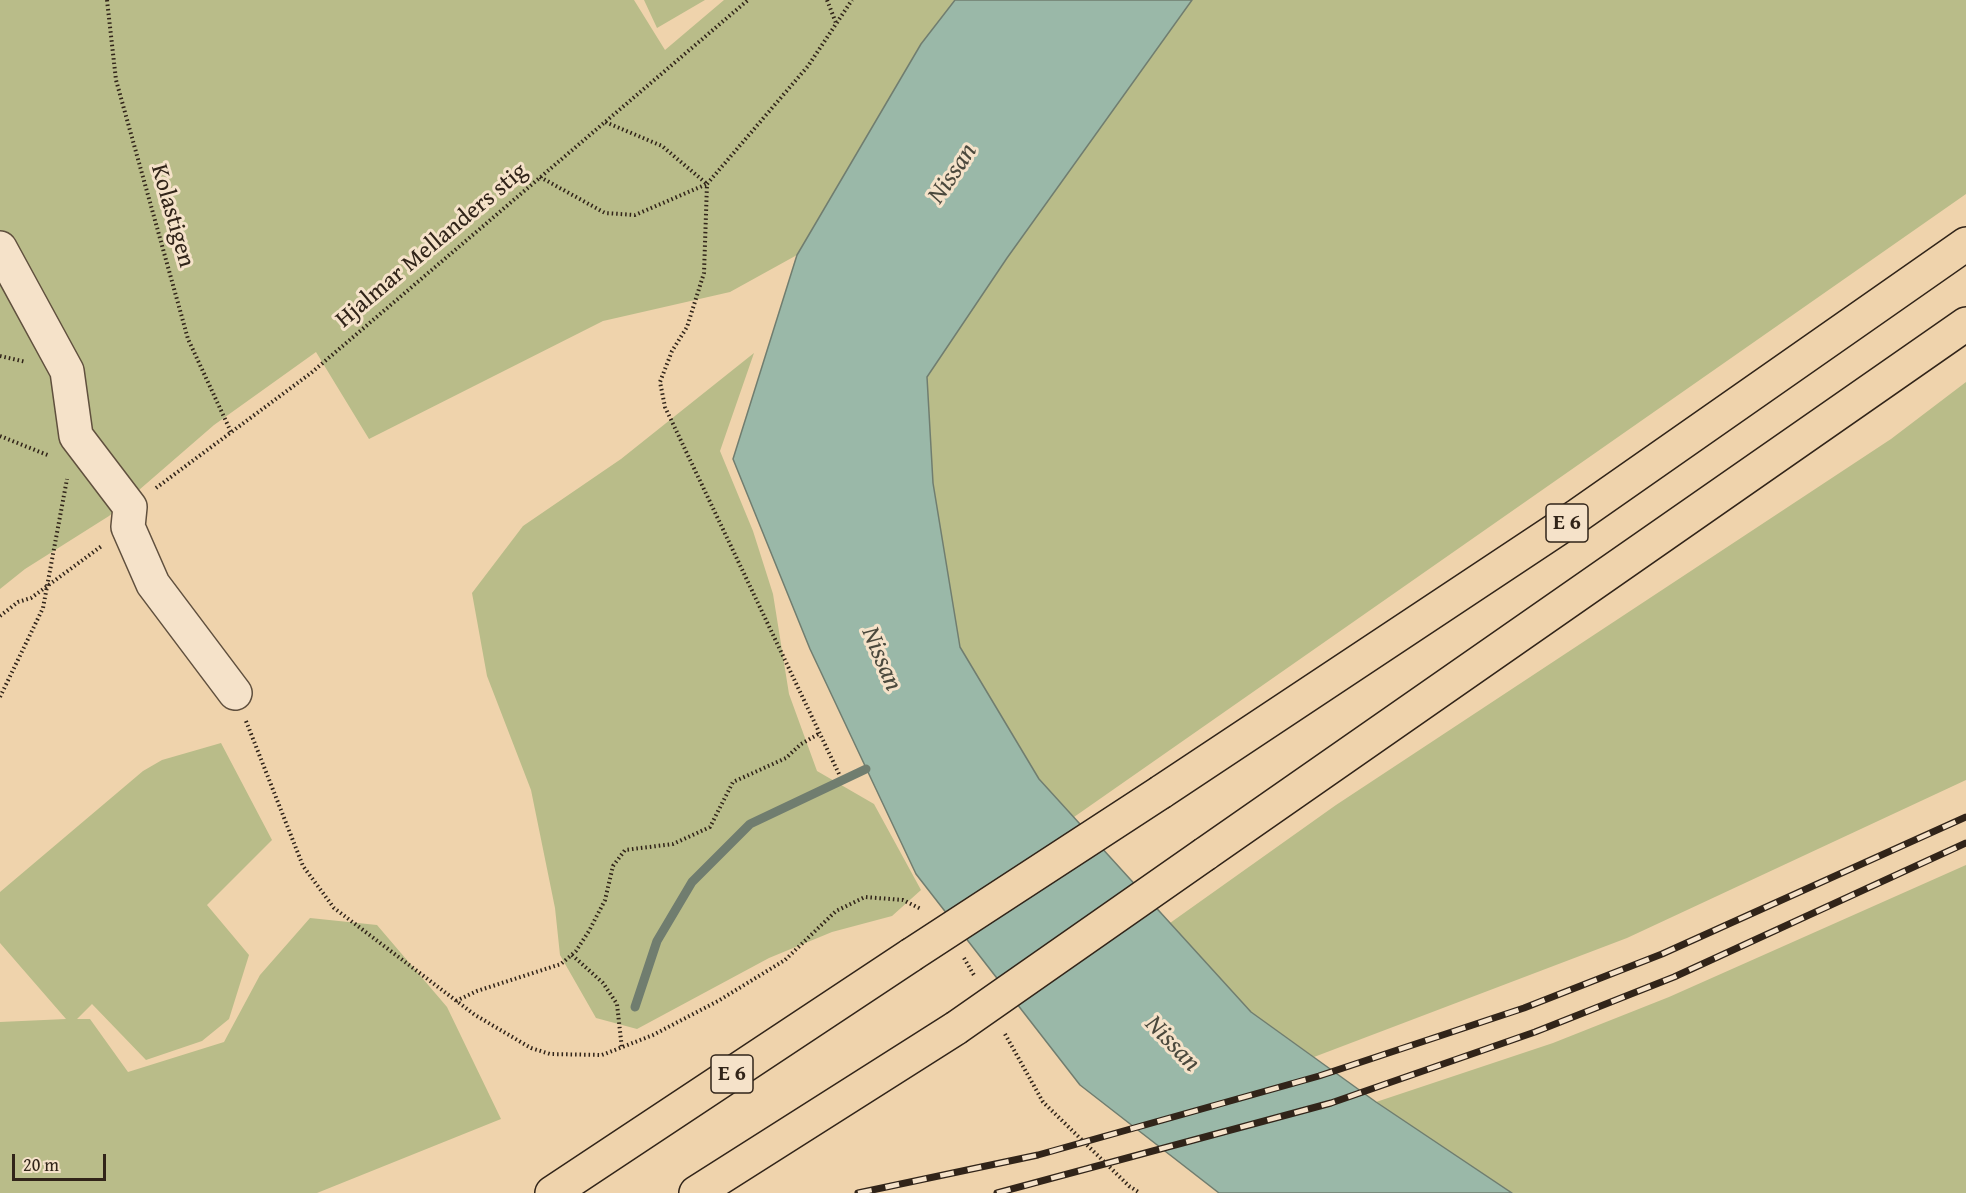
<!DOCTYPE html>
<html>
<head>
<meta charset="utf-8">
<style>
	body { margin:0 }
	#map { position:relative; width:1966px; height:1193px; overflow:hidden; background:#efd3ac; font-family:"Gentium Book Plus",serif }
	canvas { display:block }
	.scale { position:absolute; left:12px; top:1154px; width:94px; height:27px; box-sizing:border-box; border:3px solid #312419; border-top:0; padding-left:8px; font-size:18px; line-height:21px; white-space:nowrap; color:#312419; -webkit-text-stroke:4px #f5e2c9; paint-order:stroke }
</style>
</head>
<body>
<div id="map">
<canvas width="1966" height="1193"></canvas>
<div class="scale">20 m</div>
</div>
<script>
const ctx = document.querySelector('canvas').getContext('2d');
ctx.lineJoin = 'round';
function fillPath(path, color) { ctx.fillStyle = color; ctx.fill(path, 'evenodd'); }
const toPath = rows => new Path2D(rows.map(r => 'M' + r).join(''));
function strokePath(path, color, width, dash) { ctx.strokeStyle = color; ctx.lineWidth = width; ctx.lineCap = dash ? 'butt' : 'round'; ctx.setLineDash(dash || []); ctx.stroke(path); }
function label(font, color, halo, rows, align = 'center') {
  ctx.font = font + ' "Gentium Book Plus",serif'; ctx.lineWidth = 6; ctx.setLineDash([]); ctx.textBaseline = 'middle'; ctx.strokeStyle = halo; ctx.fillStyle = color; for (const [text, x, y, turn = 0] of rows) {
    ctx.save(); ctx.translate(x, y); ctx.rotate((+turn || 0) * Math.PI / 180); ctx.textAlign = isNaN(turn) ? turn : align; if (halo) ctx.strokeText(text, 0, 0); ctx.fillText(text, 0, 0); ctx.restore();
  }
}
fillPath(toPath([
	[0,0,634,0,665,50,724,0,955,0,921,44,797,255,730,292,603,321,369,439,316,352,214,425,109,516,25,569,0,589],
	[644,0,705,0,657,28],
	[1192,0,1966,0,1966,194,1074,817,1039,779,960,647,933,483,927,377,1007,258],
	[754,353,720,451,753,531,773,594,789,694,817,771,874,804,921,890,892,916,832,932,769,958,637,1029,596,1018,560,955,555,908,531,790,487,676,472,593,523,526,621,459],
	[1966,382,1966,780,1627,938,1314,1057,1251,1012,1170,923,1336,805,1891,439],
	[221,743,272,840,207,905,249,955,229,1019,202,1041,146,1060,92,1004,77,1019,90,1019,128,1072,224,1042,260,975,310,918,377,925,447,1007,501,1119,317,1193,0,1193,0,1022,66,1019,0,943,0,892,143,771,162,760],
	[1966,865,1966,1193,1512,1193,1376,1102,1553,1043,1669,997]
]), '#b9bc89');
const water = toPath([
	[955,0,1192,0,1007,258,927,377,933,483,960,647,1039,779,1251,1012,1376,1102,1512,1193,1219,1193,1080,1085,916,874,810,649,733,459,797,255,921,44,955,0]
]);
fillPath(water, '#9ab8a8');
strokePath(water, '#707d6f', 1.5);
strokePath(toPath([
	[635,1007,657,941,692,882,750,824,866,769]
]), '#707d6f', 9);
const minor = toPath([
	[0,248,67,371,76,436,130,507,128,527,153,584,235,693]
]);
const motorway = toPath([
	[1161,792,1577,516,1966,244],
	[1205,854,1966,324],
	[552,1193,911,955],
	[696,1193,956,1028]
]);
strokePath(minor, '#60503e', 36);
strokePath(motorway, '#312419', 36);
strokePath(toPath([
	[107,0,116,80,188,339,231,432],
	[827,0,836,23],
	[540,177,605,213,635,215,707,184,662,146,605,122],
	[0,356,26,362],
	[0,436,50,456],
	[156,488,311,373,748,0],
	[0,616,18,602,31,598,103,545],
	[0,697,43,608,67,479],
	[246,721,303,866,334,908,475,1015,531,1048,550,1054,602,1055,653,1035,718,1001,785,960,836,911,865,897,903,900,921,909],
	[839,774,665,407,660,382,672,351,687,327,704,273,707,184,808,66,852,0],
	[572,955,603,983,617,1004,622,1049],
	[964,958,975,977],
	[456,1001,477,991,561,964,576,951,589,931,605,900,613,866,625,850,673,844,710,827,733,782,786,758,801,744,820,733],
	[1005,1034,1043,1102,1129,1186,1140,1193]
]), '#312419', 4, [1.5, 3]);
strokePath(minor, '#f5e2c9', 33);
strokePath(motorway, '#efd3ac', 33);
const rail = toPath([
	[858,1193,1038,1155,1319,1076,1524,1008,1662,954,1966,817],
	[997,1193,1331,1103,1535,1032,1674,977,1966,843]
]);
strokePath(rail, '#312419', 7);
strokePath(rail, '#f5e2c9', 4.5, [14]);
const motorwayBridge = toPath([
	[911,955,1161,792],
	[956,1028,1205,854]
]);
strokePath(motorwayBridge, '#312419', 36, []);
strokePath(motorwayBridge, '#efd3ac', 33);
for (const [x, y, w] of [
	[1567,523,42],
	[732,1074,42]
]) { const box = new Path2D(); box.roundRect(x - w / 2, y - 19, w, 38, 4.5); ctx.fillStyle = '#f5e2c9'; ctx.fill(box); strokePath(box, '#312419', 1.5); }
label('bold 22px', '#312419', null, [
	["E 6",1567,523],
	["E 6",732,1074]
]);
label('24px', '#312419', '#f5e2c9', [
	["Kolastigen",172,216,74],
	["Hjalmar Mellanders stig",432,246,-40]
]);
label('italic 26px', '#4b493d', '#f5e2c9', [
	["Nissan",953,174,-56],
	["Nissan",881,659,67],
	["Nissan",1172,1044,46]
]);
</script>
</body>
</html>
